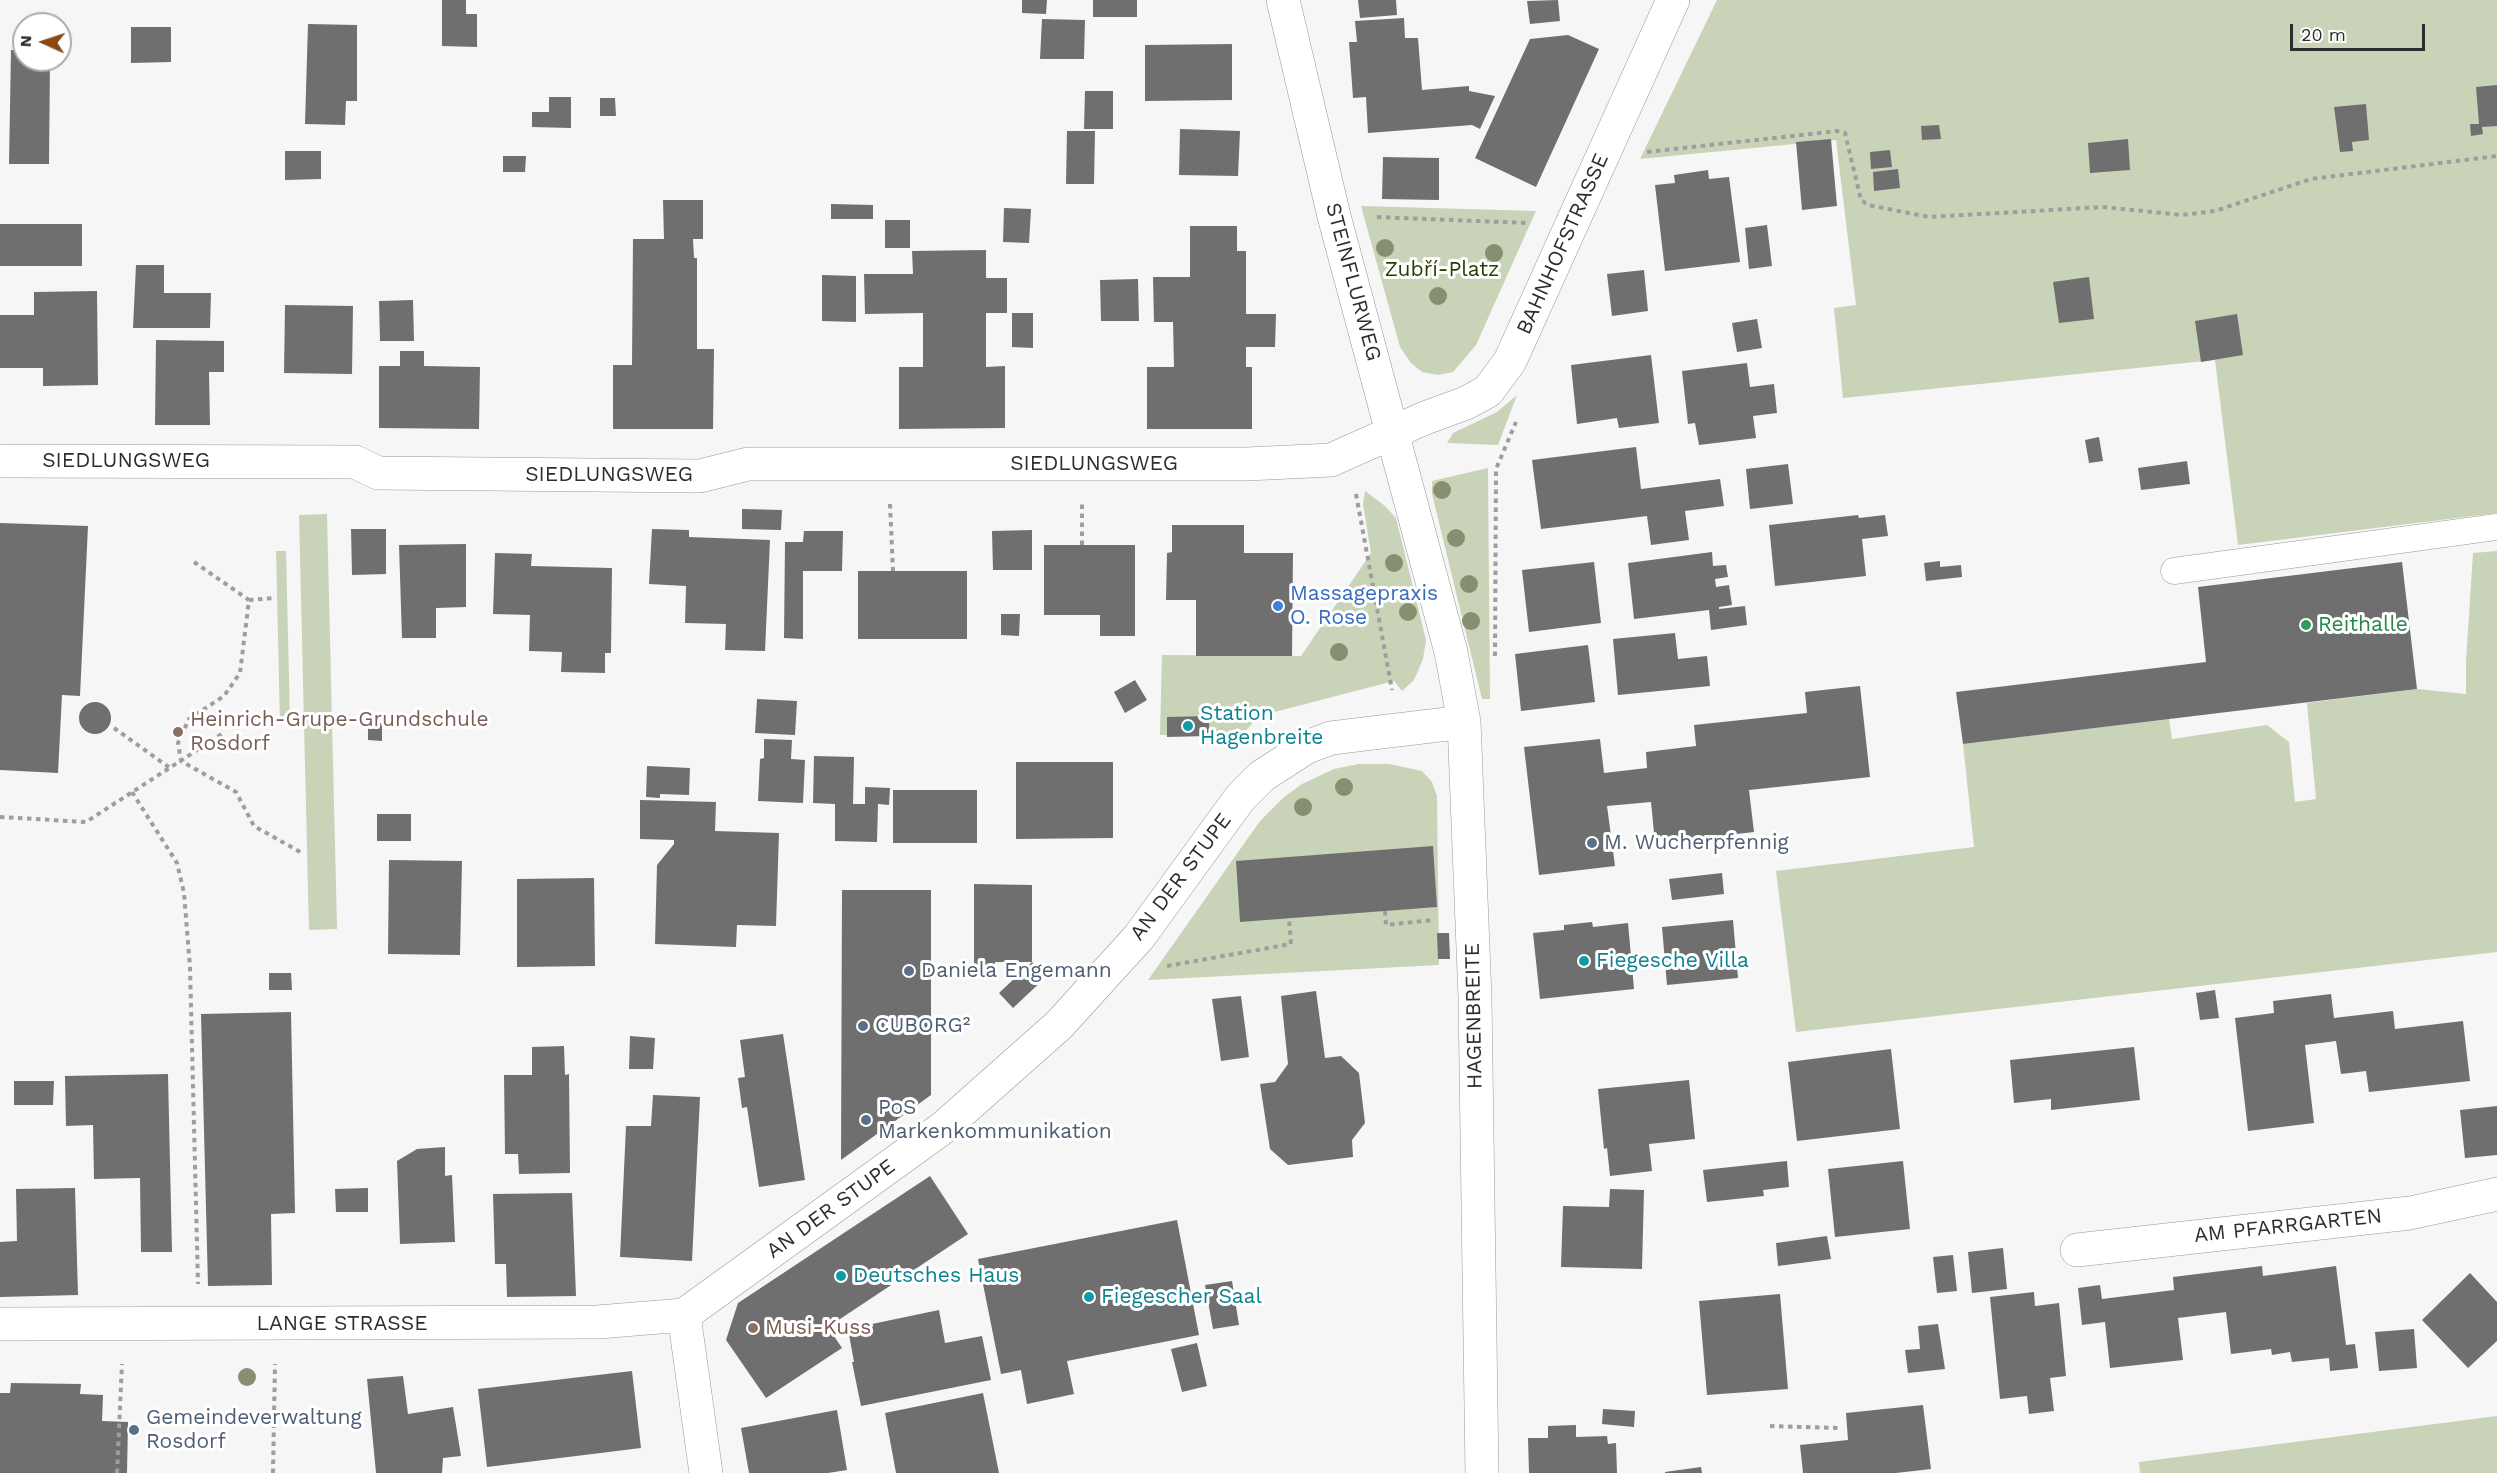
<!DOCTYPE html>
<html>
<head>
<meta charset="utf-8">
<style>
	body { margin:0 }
	#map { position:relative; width:2497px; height:1473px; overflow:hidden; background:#f6f6f7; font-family:"Work Sans",sans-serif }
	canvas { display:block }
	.north { position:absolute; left:12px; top:12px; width:60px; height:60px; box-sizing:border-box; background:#fff; border:2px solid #ababab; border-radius:50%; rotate:273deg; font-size:16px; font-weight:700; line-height:24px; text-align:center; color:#2c2d2d }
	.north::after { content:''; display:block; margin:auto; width:21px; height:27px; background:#894814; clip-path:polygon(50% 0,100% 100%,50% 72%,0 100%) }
	.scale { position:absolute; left:2290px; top:24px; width:135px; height:27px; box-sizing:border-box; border:3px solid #2c2d2d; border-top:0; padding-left:8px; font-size:18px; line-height:21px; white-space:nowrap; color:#2c2d2d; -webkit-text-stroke:4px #fff; paint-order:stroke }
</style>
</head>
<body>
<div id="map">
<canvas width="2497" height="1473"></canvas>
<div class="north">N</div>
<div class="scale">20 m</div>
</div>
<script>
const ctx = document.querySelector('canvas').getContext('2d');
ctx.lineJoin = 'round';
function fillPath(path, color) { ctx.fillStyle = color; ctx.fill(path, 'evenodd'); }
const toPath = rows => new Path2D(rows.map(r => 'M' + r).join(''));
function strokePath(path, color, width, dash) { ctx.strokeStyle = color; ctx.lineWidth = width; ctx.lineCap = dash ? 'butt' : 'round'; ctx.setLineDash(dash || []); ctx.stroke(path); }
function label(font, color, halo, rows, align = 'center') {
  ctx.font = font + ' "Work Sans",sans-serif'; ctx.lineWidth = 6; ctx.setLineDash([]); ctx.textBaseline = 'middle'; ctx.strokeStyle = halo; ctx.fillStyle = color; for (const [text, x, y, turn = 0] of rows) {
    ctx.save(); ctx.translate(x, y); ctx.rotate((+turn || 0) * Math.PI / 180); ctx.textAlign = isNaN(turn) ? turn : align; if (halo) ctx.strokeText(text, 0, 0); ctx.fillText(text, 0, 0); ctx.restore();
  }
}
fillPath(toPath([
	[1717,0,2497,0,2497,513,2238,545,2215,360,1843,398,1834,308,1856,305,1836,140,1640,159],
	[1361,206,1536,211,1476,345,1453,372,1438,375,1422,372,1411,363,1400,347],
	[1517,395,1498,445,1447,443,1453,433,1497,412],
	[1488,468,1490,699,1482,699,1432,494,1432,481],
	[1365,491,1385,506,1396,518,1426,640,1423,659,1414,680,1402,691,1394,681,1259,716,1241,736,1160,735,1162,655,1301,656,1371,553,1363,504],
	[327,514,337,929,309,930,299,515],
	[276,551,286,551,290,722,280,723],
	[2497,551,2497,952,1796,1032,1776,871,1974,847,1963,744,2169,719,2172,739,2267,725,2289,742,2295,802,2316,799,2307,703,2417,689,2466,694,2466,662,2473,553],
	[1359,764,1389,764,1422,771,1432,782,1437,796,1439,965,1148,980,1260,821,1284,797,1302,784,1334,769],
	[2497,1416,2497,1473,2140,1473,2139,1462]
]), '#c9d3b8');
fillPath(toPath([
	[442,0,466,0,466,14,477,14,477,47,442,46],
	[1022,0,1047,0,1046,14,1022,13],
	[1093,0,1137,0,1137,17,1093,17],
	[1358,0,1396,0,1397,15,1360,18],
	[1558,0,1560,21,1530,24,1527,1],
	[1404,18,1405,38,1418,38,1422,90,1469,86,1469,91,1495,96,1480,129,1472,125,1368,133,1366,97,1353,98,1349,42,1357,42,1355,21],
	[1042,19,1085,20,1084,59,1040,59],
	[308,24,357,25,357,101,346,101,345,125,305,124],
	[131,27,171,27,171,62,131,63],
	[1568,35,1599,49,1536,187,1475,158,1530,39],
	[1232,44,1232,100,1145,101,1145,45],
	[11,50,24,50,24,60,50,60,49,164,9,164],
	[2497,85,2497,126,2482,127,2483,134,2471,136,2470,124,2479,124,2476,87],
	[1085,91,1113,91,1113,129,1084,129],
	[549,97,571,97,571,128,532,127,532,112,549,112],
	[600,98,615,98,616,116,600,116],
	[2366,104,2369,140,2352,142,2353,151,2340,152,2334,107],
	[1939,125,1941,139,1922,140,1921,126],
	[1180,129,1240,131,1238,176,1179,175],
	[1067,131,1095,131,1094,184,1066,184],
	[1831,139,1837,206,1802,210,1796,142],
	[2128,139,2130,170,2090,173,2088,143],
	[1890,150,1892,167,1871,169,1870,152],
	[285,151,321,151,321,179,285,180],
	[503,156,526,156,525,172,503,172],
	[1383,157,1439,158,1439,200,1382,199],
	[1898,169,1900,188,1874,191,1873,172],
	[1708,170,1709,179,1729,177,1740,262,1665,271,1655,185,1675,183,1674,175],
	[663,200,703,200,703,239,693,239,694,258,697,258,697,349,714,349,713,429,613,429,613,365,632,365,633,239,664,239],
	[831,204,873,205,873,219,831,219],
	[1004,208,1031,209,1029,243,1003,242],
	[885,220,910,220,910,248,885,248],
	[0,224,82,224,82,266,0,266],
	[1767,225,1772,266,1749,269,1745,228],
	[1190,226,1237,226,1237,251,1246,251,1246,314,1276,314,1275,347,1246,347,1246,367,1252,367,1252,429,1147,429,1147,367,1174,367,1173,322,1154,322,1153,277,1190,277],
	[986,250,986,278,1007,278,1007,313,986,313,986,367,1005,366,1005,428,899,429,899,367,923,367,923,313,865,314,864,274,913,274,912,251],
	[136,265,164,265,164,293,211,293,210,328,133,328],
	[1644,270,1648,311,1612,316,1607,274],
	[822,275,856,276,856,322,822,321],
	[2089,277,2094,319,2059,323,2053,282],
	[1138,279,1139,321,1101,321,1100,280],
	[97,291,98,385,43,386,43,368,0,368,0,315,34,315,34,292],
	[413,300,414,341,380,341,379,301],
	[285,305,353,306,352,374,284,373],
	[1012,313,1033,313,1033,348,1012,347],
	[2237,314,2243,355,2201,362,2195,321],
	[1757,319,1762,348,1737,352,1732,323],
	[156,340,224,341,224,372,209,372,210,425,155,425],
	[400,351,424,351,424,366,480,367,479,429,379,428,379,366,400,366],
	[1651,355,1659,423,1619,428,1617,418,1577,424,1571,365],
	[1747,363,1750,387,1774,384,1777,413,1753,416,1756,438,1699,445,1695,423,1688,424,1682,371],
	[2099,437,2103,461,2089,463,2085,440],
	[1636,447,1641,489,1720,479,1724,506,1685,511,1689,540,1651,545,1647,516,1541,529,1532,460],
	[2187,461,2190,484,2141,490,2138,468],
	[1788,464,1793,504,1750,509,1746,469],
	[742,509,782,510,781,530,742,529],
	[1858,515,1859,518,1885,515,1888,536,1862,539,1866,576,1775,586,1769,525],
	[0,523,88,526,80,696,62,695,58,773,0,770],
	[1172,525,1244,525,1244,553,1293,553,1292,656,1196,656,1196,600,1166,600,1167,553,1172,552],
	[351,529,386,529,386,574,352,575],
	[652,529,689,530,689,537,770,540,765,651,725,650,726,624,685,623,686,586,649,584],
	[1032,530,1032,570,993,570,992,531],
	[804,531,843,531,842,571,803,571,803,639,784,638,785,542,803,542],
	[466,544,466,607,436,608,436,638,402,638,399,545],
	[1044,545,1135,545,1135,636,1100,636,1100,615,1044,615],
	[1712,552,1713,566,1726,565,1728,577,1715,579,1716,587,1729,585,1732,605,1719,607,1719,609,1745,606,1747,625,1711,630,1709,610,1634,619,1628,563],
	[495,553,532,554,531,566,612,568,611,653,605,653,605,673,561,672,562,652,529,651,530,615,493,614],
	[1940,561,1940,567,1961,565,1962,577,1926,581,1924,563],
	[1594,562,1601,623,1529,632,1522,570],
	[2402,562,2417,689,1963,744,1956,692,2206,662,2198,587],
	[858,571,967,571,967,639,858,639],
	[1001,614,1020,614,1019,636,1001,635],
	[1675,633,1678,659,1707,656,1710,686,1618,695,1613,639],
	[1588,645,1595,702,1521,711,1515,654],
	[1135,680,1147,700,1125,713,1114,692],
	[1860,686,1870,777,1749,790,1754,832,1655,843,1651,802,1607,806,1615,866,1539,875,1524,747,1600,739,1604,773,1647,768,1646,752,1696,746,1694,725,1807,713,1805,692],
	[757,699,797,701,795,735,755,733],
	'79 718a16 16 0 1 1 32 0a16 16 0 1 1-32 0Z',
	[1209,716,1209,736,1167,737,1167,717],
	[368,723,382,723,382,741,368,740],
	[764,739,792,740,791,759,805,760,803,803,758,801,760,759,764,758],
	[814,756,854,757,853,804,865,804,865,787,890,788,889,805,878,804,877,842,835,841,835,804,813,803],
	[1016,762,1113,762,1113,838,1016,839],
	[647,766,690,768,689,795,660,794,660,798,646,797],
	[893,790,977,790,977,843,893,843],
	[640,800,716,802,715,831,779,833,776,926,737,925,736,947,655,944,657,865,674,844,674,840,640,839],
	[377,814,411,814,411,841,377,841],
	[1433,846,1437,907,1240,922,1236,861],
	[389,860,462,861,460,955,388,954],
	[1722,873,1724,894,1672,900,1669,879],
	[594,878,595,966,517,967,517,879],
	[974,884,1032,885,1032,962,995,962,995,974,974,974],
	[842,890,931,890,931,1095,841,1160],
	[1733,920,1738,978,1667,985,1662,927],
	[1592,922,1593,927,1628,923,1634,989,1540,999,1533,933,1564,930,1564,925],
	[1437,933,1449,933,1450,959,1438,959],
	[1032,962,1046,977,1013,1008,999,993],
	[269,973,291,973,292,990,269,990],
	[2215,990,2219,1018,2200,1020,2196,993],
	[1316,991,1325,1058,1341,1056,1359,1073,1365,1123,1352,1140,1353,1157,1288,1165,1270,1149,1260,1084,1275,1082,1288,1064,1281,996],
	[2331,994,2334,1018,2393,1011,2395,1029,2463,1021,2470,1081,2369,1092,2366,1071,2341,1074,2336,1041,2305,1045,2314,1123,2248,1131,2235,1018,2274,1013,2273,1001],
	[1241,996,1249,1057,1221,1061,1212,999],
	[291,1012,295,1213,271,1214,272,1285,208,1286,201,1014],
	[783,1034,805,1180,759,1187,747,1107,742,1108,738,1078,745,1077,740,1040],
	[630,1036,655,1038,653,1069,629,1069],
	[564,1046,565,1075,569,1074,570,1173,519,1174,518,1154,505,1154,504,1075,532,1075,532,1047],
	[2134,1047,2140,1100,2051,1110,2051,1099,2014,1103,2010,1060],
	[1891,1049,1900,1129,1797,1141,1788,1062],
	[168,1074,172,1252,141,1252,140,1178,94,1179,93,1125,66,1126,65,1076],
	[1689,1080,1695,1139,1649,1144,1652,1171,1610,1176,1607,1148,1604,1149,1598,1089],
	[14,1081,54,1081,53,1105,14,1105],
	[653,1095,700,1097,692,1261,620,1257,626,1126,651,1126],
	[2497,1106,2497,1155,2465,1158,2460,1110],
	[445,1147,445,1176,452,1175,455,1242,400,1244,397,1161,417,1149],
	[1787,1161,1789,1187,1763,1190,1764,1196,1707,1202,1703,1170],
	[1903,1161,1910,1229,1835,1237,1828,1169],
	[930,1176,968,1234,828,1327,842,1348,766,1398,726,1340,738,1303],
	[75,1188,78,1295,0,1297,0,1242,17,1241,16,1189],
	[368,1188,368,1212,336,1212,335,1189],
	[1610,1189,1644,1190,1642,1269,1561,1267,1563,1206,1609,1207],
	[572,1193,576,1296,507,1297,506,1264,495,1264,493,1194],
	[1177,1220,1199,1335,1067,1361,1074,1394,1027,1404,1021,1370,1001,1374,978,1259],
	[1827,1236,1831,1259,1778,1266,1776,1243],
	[2003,1248,2007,1289,1972,1293,1968,1252],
	[1953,1255,1957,1291,1937,1293,1933,1257],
	[2262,1266,2263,1276,2336,1266,2346,1345,2355,1344,2358,1368,2330,1371,2329,1358,2292,1362,2290,1352,2272,1355,2271,1349,2231,1354,2226,1312,2178,1318,2183,1360,2110,1368,2105,1322,2082,1325,2078,1288,2100,1285,2102,1299,2174,1290,2173,1277],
	[2470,1273,2497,1302,2497,1341,2468,1368,2422,1320],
	[1232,1281,1239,1325,1213,1329,1205,1285],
	[2034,1292,2035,1306,2059,1303,2066,1376,2050,1378,2054,1411,2029,1414,2027,1396,2000,1399,1990,1297],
	[1780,1294,1788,1389,1707,1395,1699,1301],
	[939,1310,945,1343,982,1336,991,1380,861,1406,852,1362,854,1362,848,1329],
	[1938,1324,1945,1369,1908,1373,1905,1350,1920,1349,1918,1326],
	[2414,1329,2417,1368,2379,1371,2375,1332],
	[1197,1343,1207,1386,1182,1392,1171,1349],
	[632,1371,641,1448,487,1467,478,1389],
	[403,1376,408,1414,453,1407,461,1456,443,1458,442,1473,376,1473,367,1379],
	[11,1383,81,1384,80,1394,103,1395,102,1421,128,1422,127,1473,0,1473,0,1393,10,1393],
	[983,1393,999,1473,896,1473,885,1413],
	[1923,1405,1931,1469,1896,1473,1803,1473,1800,1445,1848,1440,1846,1413],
	[1603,1409,1635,1411,1634,1427,1602,1424],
	[837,1410,847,1470,828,1473,749,1473,741,1428],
	[1576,1425,1576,1437,1607,1436,1608,1444,1616,1443,1617,1473,1529,1473,1528,1438,1548,1438,1548,1426],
	[1701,1467,1702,1473,1665,1473,1665,1472]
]), '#706f70');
const service = toPath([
	[2174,571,2497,527]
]);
const minor = toPath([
	[1283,0,1334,216,1451,652,1464,722,1475,998,1482,1473],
	[0,461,355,462,378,473,700,476,748,464,1247,464,1331,460,1425,418,1466,403,1488,391,1510,361,1673,0],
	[2077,1250,2410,1213,2497,1194],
	[684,1315,944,1127,1059,1025,1139,937,1240,798,1262,776,1307,747,1331,738,1464,722],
	[684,1315,706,1473],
	[0,1324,598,1322,684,1315]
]);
strokePath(service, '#989899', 27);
strokePath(minor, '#989899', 34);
strokePath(toPath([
	[1647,152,1837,131,1845,133,1861,200,1868,205,1929,217,2103,207,2182,215,2215,211,2311,179,2497,156],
	[1377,217,1528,223],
	[1356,494,1392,690],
	[890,504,893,571],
	[1082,545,1082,504],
	[194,562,249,600,240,673,224,696,189,719,178,743,181,761,236,792,254,826,302,853],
	[249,600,275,598],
	[1495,656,1496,469,1516,422],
	[114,728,170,768],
	[132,792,177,863,184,893,190,967,198,1284],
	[0,817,86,822,225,732],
	[1385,911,1386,925,1432,920],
	[1167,966,1291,944,1289,918],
	[1770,1426,1841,1428],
	[117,1473,122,1364],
	[273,1473,275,1364]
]), '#9e9e9f', 4, [4.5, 4.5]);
strokePath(service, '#fff', 26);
strokePath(minor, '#fff', 33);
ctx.fillStyle = '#878f70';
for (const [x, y] of [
	[1385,248],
	[1494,253],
	[1438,296],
	[1442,490],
	[1456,538],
	[1394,563],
	[1469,584],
	[1408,612],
	[1471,621],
	[1339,652],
	[1344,787],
	[1303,807],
	[247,1377]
]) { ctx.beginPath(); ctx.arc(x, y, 9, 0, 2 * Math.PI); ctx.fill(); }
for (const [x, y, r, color] of [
	[1278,606,6,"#3f7fe0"],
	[2306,625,6,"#2e9e5b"],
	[1188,726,6,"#0f9aa8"],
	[178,732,6,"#8d6e63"],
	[1592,843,6,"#5c6f8a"],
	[1584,961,6,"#0f9aa8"],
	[909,971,6,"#5c6f8a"],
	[863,1026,6,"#5c6f8a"],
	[866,1120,6,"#5c6f8a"],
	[841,1276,6,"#0f9aa8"],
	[1089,1297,6,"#0f9aa8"],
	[753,1328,6,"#8d6e63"],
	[134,1430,6,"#5c6f8a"]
]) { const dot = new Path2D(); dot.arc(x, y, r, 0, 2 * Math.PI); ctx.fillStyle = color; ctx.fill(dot); strokePath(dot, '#fff', 2); }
label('21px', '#2c2d2d', '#fff', [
	["BAHNHOFSTRASSE",1563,244,-66],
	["STEINFLURWEG",1353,282,75],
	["SIEDLUNGSWEG",126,461],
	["SIEDLUNGSWEG",1094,464],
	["SIEDLUNGSWEG",609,475],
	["AN DER STUPE",1181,877,-53],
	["HAGENBREITE",1474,1016,-91],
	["AN DER STUPE",831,1209,-36],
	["AM PFARRGARTEN",2288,1226,-6],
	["LANGE STRASSE",342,1324]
]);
label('21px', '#2c3b01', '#fff', [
	["Zubří-Platz",1442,270]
]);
label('21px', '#366cbe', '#fff', [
	["Massagepraxis",1290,594],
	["O. Rose",1290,618]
], 'left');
label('21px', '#27864d', '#fff', [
	["Reithalle",2318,625]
], 'left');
label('21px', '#0d838f', '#fff', [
	["Station",1200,714],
	["Hagenbreite",1200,738],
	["Fiegesche Villa",1596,961],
	["Deutsches Haus",853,1276],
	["Fiegescher Saal",1101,1297]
], 'left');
label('21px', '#785e54', '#fff', [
	["Heinrich-Grupe-Grundschule",190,720],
	["Rosdorf",190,744],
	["Musi-Kuss",765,1328]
], 'left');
label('21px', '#4e5e75', '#fff', [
	["M. Wucherpfennig",1604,843],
	["Daniela Engemann",921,971],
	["CUBORG²",875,1026],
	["PoS",878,1108],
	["Markenkommunikation",878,1132],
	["Gemeindeverwaltung",146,1418],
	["Rosdorf",146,1442]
], 'left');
</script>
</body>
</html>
